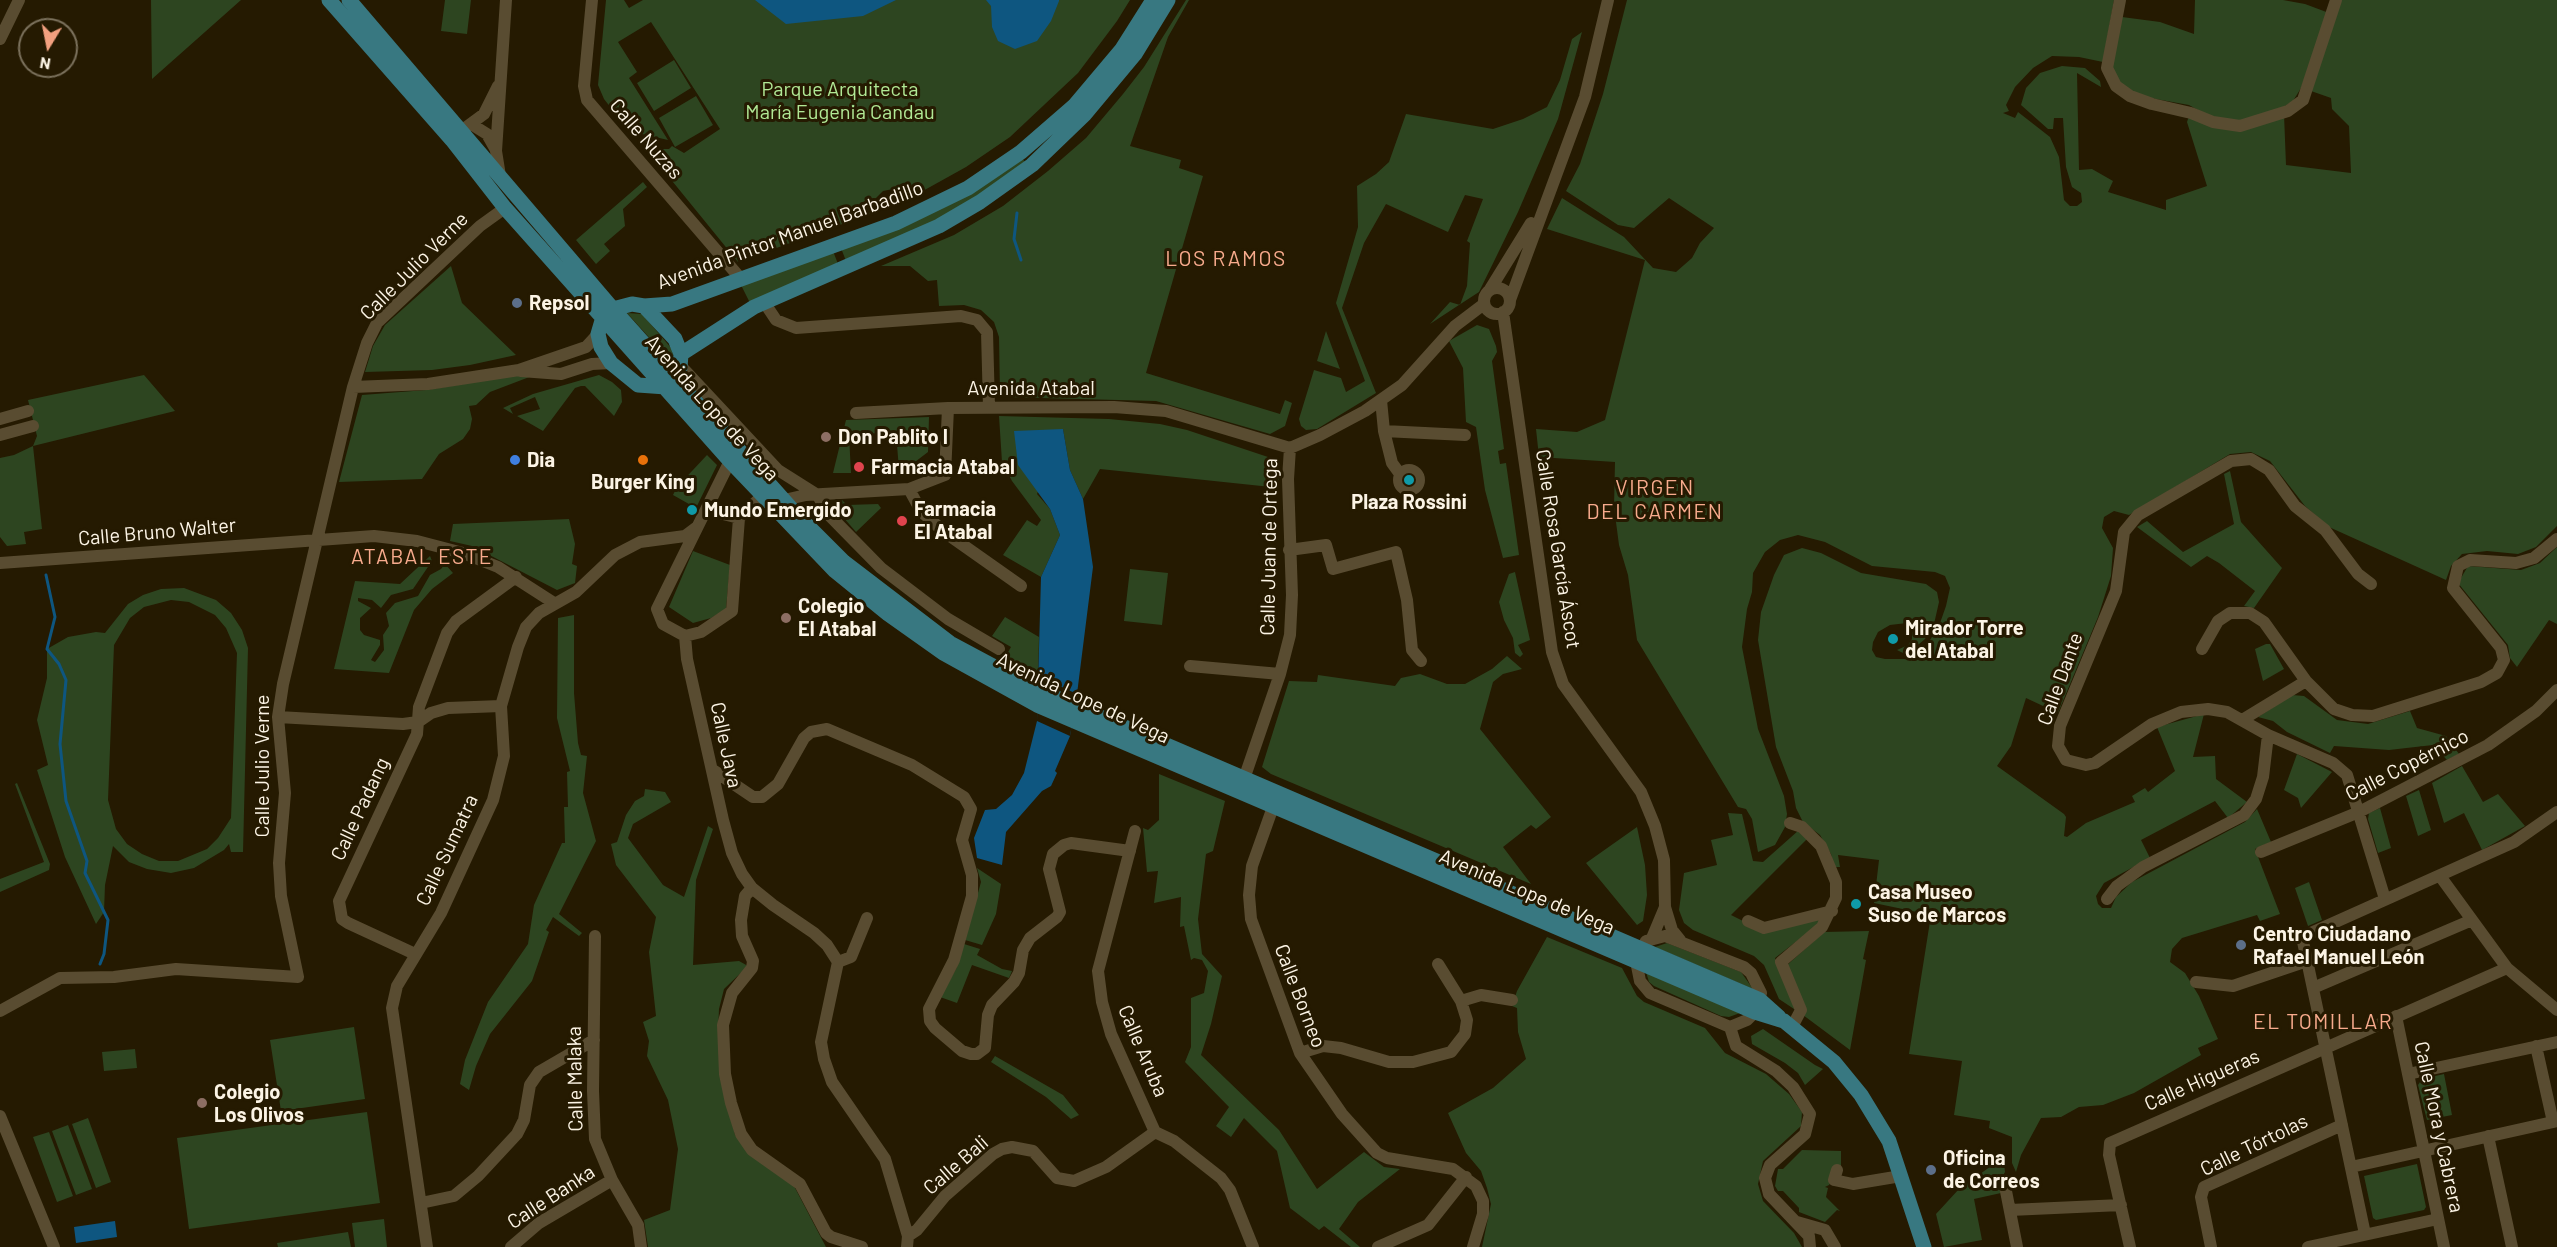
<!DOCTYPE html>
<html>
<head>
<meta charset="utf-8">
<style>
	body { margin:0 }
	#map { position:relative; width:2557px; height:1247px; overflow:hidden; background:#251a01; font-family:Barlow,sans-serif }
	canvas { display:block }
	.north { position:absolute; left:18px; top:18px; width:60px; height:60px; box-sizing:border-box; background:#251a01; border:2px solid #7b715c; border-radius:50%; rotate:190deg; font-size:16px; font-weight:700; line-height:24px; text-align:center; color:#fcf4e5 }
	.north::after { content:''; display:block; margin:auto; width:21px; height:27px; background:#f2a07f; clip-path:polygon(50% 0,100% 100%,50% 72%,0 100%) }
</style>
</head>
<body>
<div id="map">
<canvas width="2557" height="1247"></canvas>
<div class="north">N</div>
</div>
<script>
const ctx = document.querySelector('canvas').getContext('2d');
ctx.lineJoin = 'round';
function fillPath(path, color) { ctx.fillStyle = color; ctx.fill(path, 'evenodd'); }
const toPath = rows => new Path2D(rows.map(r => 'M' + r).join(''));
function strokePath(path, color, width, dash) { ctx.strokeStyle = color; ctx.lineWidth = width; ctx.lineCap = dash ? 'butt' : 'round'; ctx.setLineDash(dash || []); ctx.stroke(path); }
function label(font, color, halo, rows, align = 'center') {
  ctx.font = font + ' Barlow,sans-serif'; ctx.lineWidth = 6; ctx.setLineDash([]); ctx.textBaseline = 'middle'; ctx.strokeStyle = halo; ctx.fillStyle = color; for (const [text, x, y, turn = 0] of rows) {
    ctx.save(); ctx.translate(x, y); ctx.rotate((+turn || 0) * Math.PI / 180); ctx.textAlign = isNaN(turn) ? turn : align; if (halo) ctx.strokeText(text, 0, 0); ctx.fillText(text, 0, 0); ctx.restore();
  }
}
fillPath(toPath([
	[151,0,241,0,152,79],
	[445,0,471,0,467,34,441,31],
	[606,0,624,0,629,8,643,0,1130,0,1117,21,1078,73,1010,137,966,167,903,202,893,189,883,191,875,199,878,211,738,262,651,155,658,149,669,149,672,146,684,153,720,129,651,22,618,42,637,72,629,78,668,140,629,131,604,99,598,85],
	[1186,0,1189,0,1168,37,1130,146,1181,160,1179,168,1203,176,1146,373,1280,414,1285,400,1292,403,1285,426,1270,434,1156,401,1003,397,1000,394,999,337,994,322,981,310,964,305,939,306,937,280,928,281,910,266,881,266,954,235,1003,206,1048,171,1086,138,1123,94,1144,67],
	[1627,0,2114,0,2103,62,2079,57,2052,56,2033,68,2015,87,2006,105,2009,111,2003,113,2015,118,2018,112,2050,137,2059,157,2064,200,2070,206,2077,206,2082,202,2081,193,2072,187,2066,167,2063,118,2054,118,2053,129,2048,129,2021,105,2026,88,2040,73,2062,66,2085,68,2100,81,2101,87,2077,73,2079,170,2092,169,2113,181,2108,192,2166,210,2166,200,2207,186,2187,122,2189,116,2211,125,2284,114,2286,165,2351,173,2349,126,2332,109,2331,98,2311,91,2339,0,2557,0,2557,526,2536,547,2518,554,2487,551,2462,554,2451,566,2446,580,2329,527,2305,506,2270,461,2251,452,2230,454,2129,515,2114,511,2104,517,2102,528,2113,548,2111,576,2098,617,2058,713,2026,698,2011,746,1997,766,2064,814,2066,817,2064,836,2067,837,2086,823,2135,802,2132,796,2145,788,2148,792,2175,771,2157,727,2204,714,2193,757,2215,756,2216,779,2247,802,2228,818,2215,801,2141,840,2150,858,2104,883,2096,896,2098,904,2102,908,2111,908,2116,897,2132,882,2245,822,2257,809,2271,842,2255,849,2280,914,2260,921,2257,915,2182,938,2172,949,2170,962,2185,973,2199,996,2218,1039,2198,1048,2201,1055,2134,1093,2103,1105,2079,1107,2061,1117,2041,1118,2021,1155,2016,1172,2012,1163,2012,1137,1989,1128,1990,1121,1954,1115,1962,1061,1909,1054,1931,915,1874,903,1879,860,1838,855,1840,867,1834,867,1831,854,1820,835,1803,822,1796,808,1793,791,1776,747,1758,640,1761,612,1774,575,1784,555,1802,548,1821,553,1861,573,1926,584,1937,592,1939,602,1934,624,1925,639,1912,650,1903,653,1897,650,1908,645,1912,639,1912,628,1907,623,1890,625,1878,632,1873,642,1872,650,1876,657,1885,659,1908,659,1926,647,1940,623,1946,606,1950,588,1945,576,1935,572,1872,566,1825,542,1798,535,1780,540,1765,552,1753,573,1752,592,1747,609,1742,647,1758,729,1784,796,1787,814,1785,827,1775,845,1758,852,1752,819,1746,809,1738,807,1637,640,1628,575,1619,545,1614,507,1615,462,1539,457,1536,429,1577,432,1605,420,1645,260,1547,229,1562,198,1624,237,1653,268,1676,272,1692,258,1700,243,1714,228,1669,198,1634,228,1618,225,1566,191,1580,164,1603,94],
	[2195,0,2283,0,2305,4,2329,13,2301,88,2293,101,2277,111,2239,122,2212,118,2189,105,2139,96,2123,88,2114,74,2111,60,2122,17,2160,22,2194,34],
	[1582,32,1558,119,1518,212,1479,292,1459,305,1430,324,1450,302,1460,305,1467,286,1470,243,1467,241,1483,199,1465,195,1448,232,1386,204,1364,243,1342,308,1376,393,1317,429,1306,430,1301,426,1299,419,1314,370,1341,378,1346,392,1365,381,1336,303,1358,227,1357,186,1376,174,1389,162,1406,114,1493,129,1523,119,1547,107,1560,80,1572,39],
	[674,60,691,88,654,111,637,83],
	[696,96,713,125,675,147,659,118],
	[1022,158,1025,162,979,195,933,222,846,261,841,248],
	[643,182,647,187,623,209,625,226,604,244,610,251,596,264,576,240],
	[833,251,838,264,750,303,741,285],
	[451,266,462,303,516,355,470,365,432,370,365,372,373,346,385,325],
	[627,313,642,314,672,349,674,365],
	[1477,325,1489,329,1496,346,1497,352,1492,361,1504,449,1498,451,1500,464,1506,463,1519,555,1503,558,1485,490,1476,427,1466,422,1463,368,1449,341],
	[1326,331,1340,369,1317,361],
	[144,375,175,411,33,446,42,529,24,532,26,544,7,546,0,537,0,458,14,455,33,446,37,436,28,400],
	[518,375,532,376,490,392,476,405,469,406,472,419,470,429,463,439,439,454,422,479,339,482,362,395,426,390],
	[599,375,612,382,621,390,622,402,614,416,585,386,581,386,575,388,543,431,517,416,540,409,535,397,510,408,513,414,503,408,533,394],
	[999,416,1109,419,1160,424,1187,430,1268,457,1279,469,1278,491,1271,491,1271,487,1100,469,1083,499,1070,470,1063,429,1037,494,1050,509,1060,535,1041,577,1003,555,1027,520,1037,526,1041,520,1012,481,1002,462],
	[929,417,928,452,911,465,899,470,896,432,849,435,851,473,833,473,846,420],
	[707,455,717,465,696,508,673,495,677,487],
	[2230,471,2241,522,2282,568,2254,608,2244,606,2255,591,2219,563,2207,556,2191,567,2137,527,2147,521,2183,552,2234,524,2224,474],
	[842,500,847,505,878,504,881,508,856,532,837,510,837,505],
	[569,519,575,544,572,564,577,566,575,583,557,590,472,546,450,541,453,524],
	[2557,547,2557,624,2549,620,2517,667,2510,658,2508,645,2458,583,2468,566,2521,570,2540,563],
	[693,551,730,565,726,609,711,618,693,623,669,607],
	[430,556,432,561,413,589,391,595,381,608,372,600,358,598,358,601,371,608,360,618,360,630,364,635,380,640,380,645,371,660,375,662,384,650,383,635,389,626,386,613,395,603,418,596,430,575,441,569,445,564,453,573,432,589,414,610,389,673,334,669,355,581,400,584],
	[1130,569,1168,573,1162,625,1124,621],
	[1515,572,1530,640,1518,645,1523,654,1520,657,1515,653,1513,638,1504,620,1499,602,1509,574],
	[184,588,216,600,231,613,242,630,248,648,243,852,231,852,229,844,224,850,194,868,171,873,147,869,129,862,113,846,105,885,104,912,96,924,65,857,37,770,48,765,37,720,47,678,47,649,68,637,96,632,105,633,128,604,143,595,161,589],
	[171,600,189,602,215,615,226,628,237,653,231,818,218,838,207,849,178,861,159,861,142,854,127,844,116,829,108,800,114,645,130,618,144,607],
	[574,615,574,693,578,743,581,755,587,756,583,793,596,841,559,914,582,933,579,936,553,917,546,930,549,932,532,981,490,1034,476,1066,469,1090,460,1084,465,1060,488,1002,528,944,534,905,562,843,565,843,564,807,568,807,567,772,570,771,557,718,558,618],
	[1005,617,1039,637,1038,676,1004,659,1011,647,992,636],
	[2266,644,2270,644,2284,669,2263,681,2255,649],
	[1507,656,1522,669,1503,674,1493,682,1480,729,1551,817,1536,829,1531,825,1503,847,1531,884,1271,774,1262,767,1289,681,1317,682,1318,675,1395,686,1401,678,1420,674,1447,684,1465,684,1492,669],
	[2292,695,2304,696,2337,720,2368,724,2410,711,2417,728,2446,736,2459,754,2447,760,2433,745,2389,750,2334,746,2330,753,2287,732,2273,721,2258,717],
	[2297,754,2332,772,2301,808,2298,798,2284,790],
	[2462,766,2483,802,2498,794,2525,826,2482,850,2464,813,2444,823,2432,783],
	[1159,774,1225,801,1213,851,1206,854,1198,919,1202,954,1222,976,1211,1024,1201,1055,1279,1130,1317,1189,1364,1152,1384,1167,1400,1169,1358,1202,1339,1229,1360,1247,1351,1247,1324,1226,1319,1230,1290,1208,1277,1151,1244,1118,1231,1137,1216,1126,1229,1107,1185,1062,1191,1047,1191,998,1204,993,1208,971,1202,960,1194,958,1191,960,1184,926,1180,927,1181,897,1154,903,1158,871,1147,872,1143,828,1148,830,1159,820],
	[17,783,50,864,49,870,0,892,0,879,44,862,15,784],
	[645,789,665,792,671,802,633,824,628,838,663,885,684,897,708,826,713,829,696,880,693,965,739,961,748,966,724,989,719,1009,718,1033,735,1135,794,1186,826,1247,648,1247,644,1220,670,1210,678,1149,668,1100,647,1056,649,1041,643,1022,656,1016,649,952,656,917,616,865,611,844,617,842,626,815,635,801,644,796],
	[2419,790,2431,830,2418,836,2406,796],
	[2380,808,2391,848,2378,853,2368,819,2369,813],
	[1728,813,1742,814,1753,861,1763,862,1799,830,1808,838,1731,915,1765,932,1821,916,1824,920,1775,958,1797,1011,1779,999,1764,965,1754,956,1693,930,1684,923,1679,910,1684,873,1717,865,1711,840,1733,835],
	[1637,827,1645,865,1647,895,1643,921,1637,925,1586,863],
	[977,868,1001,884,996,914,982,945,965,940,981,882],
	[2309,882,2322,920,2308,926,2295,888],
	[1869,931,1863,959,1866,960,1850,1050,1803,1015,1786,966,1824,932],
	[1547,937,1622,968,1637,996,1644,1002,1705,1028,1725,1053,1766,1074,1789,1094,1802,1112,1801,1126,1763,1161,1758,1184,1763,1201,1794,1233,1802,1247,1482,1247,1491,1204,1487,1188,1481,1171,1466,1153,1448,1113,1493,1088,1526,1059,1518,1032,1517,1008,1512,1006,1517,991],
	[1667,943,1741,972,1753,989,1655,947],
	[964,944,980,949,977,955,1002,969,1012,971,1009,978,972,965,957,1003,940,997,956,969],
	[1646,972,1740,1013,1729,1017,1721,1016,1654,986,1649,982],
	[354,1027,365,1099,281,1111,270,1040],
	[1763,1029,1815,1065,1823,1069,1805,1085,1798,1073,1785,1063,1752,1044,1751,1036],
	[135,1049,137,1068,104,1071,102,1052],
	[995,1056,1063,1095,1079,1115,1071,1119,1046,1097,991,1062],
	[2444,1074,2452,1115,2427,1120,2418,1085,2422,1079],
	[367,1112,380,1203,189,1229,177,1138],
	[88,1118,111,1182,96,1188,72,1124],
	[68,1125,92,1189,76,1195,52,1131],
	[49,1132,73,1196,57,1202,33,1137],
	[1802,1150,1841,1151,1841,1169,1829,1185,1825,1187,1828,1188,1826,1197,1840,1211,1837,1210,1825,1222,1799,1212,1799,1208,1783,1191,1778,1191,1775,1186,1778,1169,1783,1169],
	[2004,1162,2005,1172,1999,1183,2001,1193,1974,1199,1982,1240,1944,1247,1936,1214,1959,1189,1994,1164],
	[2417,1164,2426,1207,2424,1210,2376,1220,2373,1218,2364,1176],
	[384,1219,387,1247,355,1247,352,1223],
	[348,1232,351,1247,278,1247,277,1243]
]), '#2d4520');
fillPath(toPath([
	[755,0,896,0,863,16,786,24],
	[986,0,1059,0,1059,1,1051,21,1037,41,1015,49,998,41,992,27,991,6],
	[1063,429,1070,470,1083,499,1093,567,1077,694,1070,736,1055,771,1057,773,1051,786,1042,791,1006,832,1002,865,977,858,974,838,985,810,996,809,1012,795,1024,773,1037,721,1041,577,1060,535,1050,509,1018,465,1014,431],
	[115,1221,117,1237,76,1243,74,1227]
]), '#0e5680');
fillPath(toPath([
	[1038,676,1077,694,1070,736,1037,721]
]), '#251a01');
strokePath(toPath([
	[1017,213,1014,239,1021,260],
	[46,575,55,617,47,649,59,664,66,680,60,744,66,801,87,861,85,873,108,920,104,954,100,964]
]), '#0e5680', 3);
strokePath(toPath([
	[592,0,584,86,587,100,741,279],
	[2120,0,2107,68,2116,86,2130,96,2152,104,2191,113,2213,122,2240,126,2288,111,2303,100,2336,0],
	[0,39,19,0],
	[471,124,487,134,496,150],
	[461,131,484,114,498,86],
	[500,176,496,151,506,0],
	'1484 301a13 13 0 1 1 26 0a13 13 0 1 1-26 0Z',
	[1489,291,1531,223],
	[1510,300,1585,97,1608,0],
	[764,302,776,320,796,328,961,316,977,320,987,332,989,407],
	[1503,312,1552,652,1563,684,1641,792,1655,826,1664,860,1665,907,1672,930,1680,940],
	[680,365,778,470,816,494],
	[521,371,561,374,592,364,611,363],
	[353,387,428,384,519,370,586,347,598,334],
	[1381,400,1384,431,1392,463,1400,474],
	[856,413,948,408],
	[0,419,28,411],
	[1384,431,1465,435],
	[0,435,33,426],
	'1399 480a10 10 0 1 1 20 0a10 10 0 1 1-20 0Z',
	[909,489,921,511,943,531,1021,586],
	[817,494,829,515,881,568,948,619,999,649],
	[711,503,723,514,739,518],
	[739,518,762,496,784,500,806,495,909,489,945,475,948,408,1114,407,1166,411,1290,448],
	[1289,550,1326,545,1333,569,1396,552,1407,600,1412,650,1421,661],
	[0,563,374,536,417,541,463,553,498,567,554,603],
	[2371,584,2358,574,2325,530,2295,506,2269,470,2251,459,2231,461,2138,515,2124,532,2116,591,2060,726,2058,746,2066,760,2086,765,2095,763,2152,724,2181,712,2208,709,2227,712,2268,735,2333,763,2347,775,2385,899],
	[685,636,687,659,723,820,732,853,742,874,752,888,773,905,814,933,827,945,838,962,821,1042,824,1059,832,1082,885,1159,908,1236,907,1247],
	[685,636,663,624,657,609,730,461],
	[685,636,701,632,732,611,739,518],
	[2202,649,2218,621,2230,613,2250,613,2264,622,2306,681,2334,709,2352,715,2373,716,2481,682,2497,673,2504,660,2501,648,2453,588,2458,566,2470,560,2516,563,2534,558,2557,539],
	[1190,666,1280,674],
	[278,717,403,724,418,722,431,713,448,708,501,706],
	[2242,720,2306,681],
	[713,770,753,797,762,797,778,784,804,738,811,732,827,729,912,765,964,797,971,809,962,840,972,875,972,896,954,960,929,1009,930,1021,935,1028,962,1051,971,1054,977,1054,985,1048,988,1015,992,1005,1014,982,1019,973,1023,950,1030,938,1057,917,1060,912,1049,869,1053,854,1064,845,1071,843,1130,851],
	[1244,779,1280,674,1290,635,1292,595,1288,479,1290,448,1320,435,1365,411,1402,385,1455,326,1484,304],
	[1273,807,1252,866,1249,895,1251,919,1300,1053,1342,1114,1377,1153,1387,1158,1453,1169,1476,1186,1483,1201,1483,1214,1473,1247],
	[1790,823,1802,827,1821,846,1836,882,1836,898,1822,927,1781,962,1801,1010,1792,1027],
	[1135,831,1098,971,1102,1002,1111,1034,1155,1132,1174,1141,1221,1178,1230,1190,1253,1247],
	[2261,852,2359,812,2488,745,2536,711,2557,690],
	[2440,876,2507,968,2557,1010],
	[752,888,745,896,741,920,742,936,753,961,752,968,732,993,723,1025,725,1074,731,1103,741,1134,752,1150,800,1184,826,1233,831,1237,862,1247],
	[2107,899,2117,886,2143,867,2244,815,2256,799,2263,777,2268,735],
	[1748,921,1764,928,1832,911],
	[595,936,593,1091,595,1139,612,1180,638,1225,641,1247],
	[1665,936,1744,967,1751,973,1761,993,1755,1012,1747,1020,1730,1027,1650,993,1640,981,1636,961,1646,941,1665,936],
	[1652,938,1665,907],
	[415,954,348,923,342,919,339,901,417,734,419,707,447,633,456,621,516,577],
	[838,962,851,957,867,918],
	[2196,982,2233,986,2307,961],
	[2313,988,2472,920],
	[1461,1001,1481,995,1512,1000],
	[0,1011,60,978,114,977,176,969,298,977,281,896,279,863,285,793,278,717,283,684,353,387,367,343,377,323,480,226,505,208],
	[2396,1016,2444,1247],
	[1730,1027,1736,1046,1776,1071,1793,1087,1810,1114,1805,1134,1770,1165,1765,1178,1769,1194,1809,1236,1810,1247],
	[2536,1046,2553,1122],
	[1300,1053,1323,1046,1341,1048,1389,1062,1413,1062,1451,1052,1465,1034,1467,1020,1461,1001,1438,964],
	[2408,1074,2557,1042],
	[0,1116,54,1247],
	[2488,1136,2512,1247],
	[2351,1167,2557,1121],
	[1837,1170,1834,1180,1853,1184,1901,1176],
	[2004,1181,2017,1247],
	[421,1203,454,1196,478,1176,517,1134,524,1120,530,1085,539,1072,594,1040],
	[2010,1210,2121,1205],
	[1797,1222,1825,1230,1835,1247],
	[2365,1234,2302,937,2514,842,2557,812],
	[908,1236,917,1230,945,1196,993,1154,1002,1149,1012,1147,1033,1151,1057,1178,1074,1181,1106,1167,1155,1132],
	[427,1247,392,1008,397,986,441,913,493,800,504,756,501,706,518,647,526,627,539,613,576,592,615,555,640,542,685,536,697,527],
	[511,1247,539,1223,612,1180],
	[1378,1247,1428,1225,1466,1177],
	[2130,1247,2109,1155,2110,1143,2507,968],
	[2211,1247,2201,1197,2204,1187,2342,1125],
	[2308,1247,2438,1219]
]), '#594c31', 12);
strokePath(toPath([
	[329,0,452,140,505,208,730,461,835,571,888,614,943,653,1037,705,1755,1012,1784,1021,1834,1062,1861,1095,1889,1141,1924,1247],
	[349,0,613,309,798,516,844,562,950,643,1038,690,1760,1000,1779,1017],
	[644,306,675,339,681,354,680,368,675,378,666,387,638,385,611,363,601,347,598,334,603,317,613,309,632,304,644,306,672,304,896,223,968,188,1021,152,1074,106,1122,49,1153,0],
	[681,354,754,307,939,226,980,202,1032,165,1085,114,1135,54,1168,0]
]), '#387881', 15);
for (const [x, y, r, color] of [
	[517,303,6,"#5c6f8a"],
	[826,437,6,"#8d6e63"],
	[515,460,6,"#3f7fe0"],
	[643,460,6,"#e8710a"],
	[859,467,6,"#e0444e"],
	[1409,480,6,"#0f9aa8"],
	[692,510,6,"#0f9aa8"],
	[902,521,6,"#e0444e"],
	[786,618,6,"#8d6e63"],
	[1893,639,6,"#0f9aa8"],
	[1856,904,6,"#0f9aa8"],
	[2241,945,6,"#5c6f8a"],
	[202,1103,6,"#8d6e63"],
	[1931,1170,6,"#5c6f8a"]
]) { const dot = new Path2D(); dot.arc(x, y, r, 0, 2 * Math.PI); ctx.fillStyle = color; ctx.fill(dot); strokePath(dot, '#251a01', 2); }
label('20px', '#b1e995', '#251a01', [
	["Parque Arquitecta",840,89],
	["María Eugenia Candau",840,112]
]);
label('20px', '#fcf4e5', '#251a01', [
	["Calle Nuzas",646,139,49],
	["Avenida Pintor Manuel Barbadillo",790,235,-20],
	["Calle Julio Verne",414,266,-45],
	["Avenida Atabal",1031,388],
	["Avenida Lope de Vega",712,408,48],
	["Calle Bruno Walter",157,532,-5],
	["Calle Juan de Ortega",1269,547,-89],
	["Calle Rosa García Áscot",1558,549,81],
	["Calle Dante",2060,679,-70],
	["Avenida Lope de Vega",1083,698,25],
	["Calle Java",726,745,78],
	["Calle Copérnico",2407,765,-27],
	["Calle Julio Verne",262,766,-90],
	["Calle Padang",360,809,-65],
	["Calle Sumatra",447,850,-65],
	["Avenida Lope de Vega",1527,892,23],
	["Calle Borneo",1300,996,69],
	["Calle Aruba",1143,1051,67],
	["Calle Malaka",575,1079,-91],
	["Calle Higueras",2202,1080,-24],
	["Calle Mora y Cabrera",2439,1127,78],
	["Calle Tórtolas",2254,1145,-26],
	["Calle Bali",956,1165,-41],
	["Calle Banka",551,1197,-33]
]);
label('bold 20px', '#fcf4e5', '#251a01', [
	["Repsol",529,303],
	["Don Pablito I",838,437],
	["Dia",527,460],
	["Farmacia Atabal",871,467],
	["Burger King",643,482,"center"],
	["Plaza Rossini",1409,502,"center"],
	["Farmacia",914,509],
	["El Atabal",914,532],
	["Mundo Emergido",704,510],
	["Colegio",798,606],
	["El Atabal",798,629],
	["Mirador Torre",1905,628],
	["del Atabal",1905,651],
	["Casa Museo",1868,892],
	["Suso de Marcos",1868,915],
	["Centro Ciudadano",2253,934],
	["Rafael Manuel León",2253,957],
	["Colegio",214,1092],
	["Los Olivos",214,1115],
	["Oficina",1943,1158],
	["de Correos",1943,1181]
], 'left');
ctx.letterSpacing = '1.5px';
label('21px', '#f8ab8d', '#251a01', [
	["LOS RAMOS",1226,259],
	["VIRGEN",1655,488],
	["DEL CARMEN",1655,512],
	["ATABAL ESTE",422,557],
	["EL TOMILLAR",2323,1022]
]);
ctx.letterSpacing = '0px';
</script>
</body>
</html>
